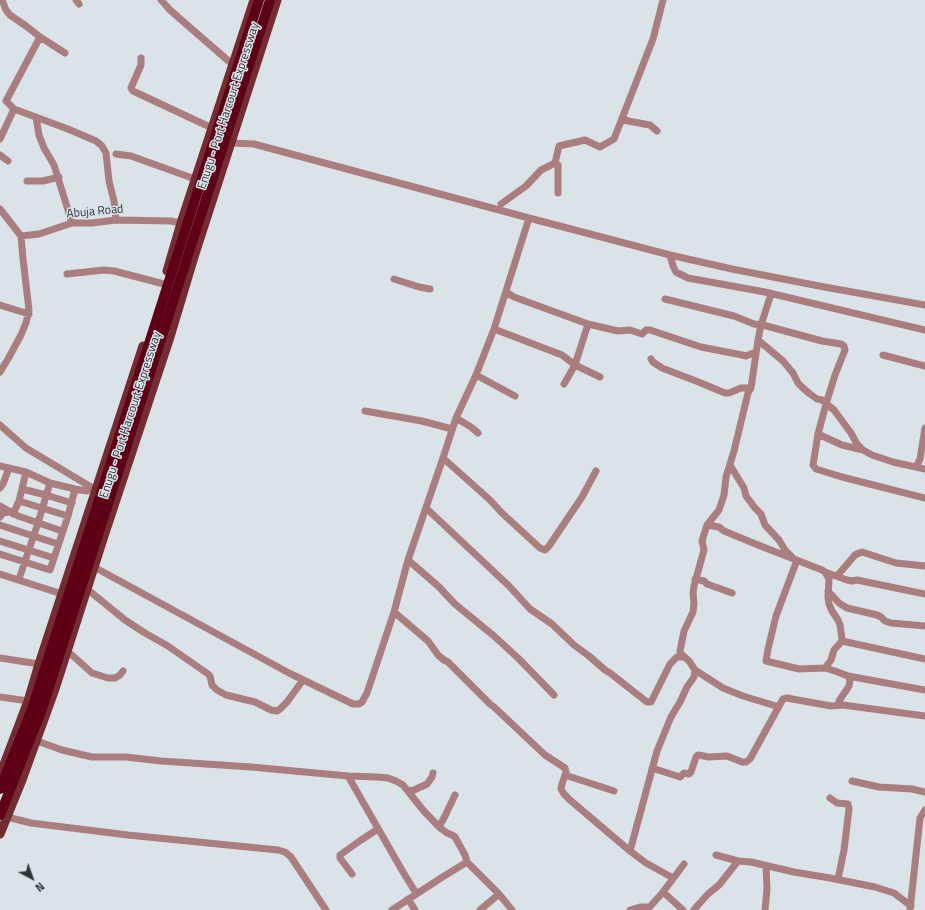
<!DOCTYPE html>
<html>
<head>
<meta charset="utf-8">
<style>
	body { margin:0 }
	#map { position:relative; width:925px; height:910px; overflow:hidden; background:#d9e3e8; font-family:"Titillium Web",sans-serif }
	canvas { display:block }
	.north { position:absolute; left:12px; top:858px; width:40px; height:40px; -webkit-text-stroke:3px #d9e3e8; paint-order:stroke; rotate:139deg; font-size:11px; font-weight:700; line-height:16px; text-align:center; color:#313437 }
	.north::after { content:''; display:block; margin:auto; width:14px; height:18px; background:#313437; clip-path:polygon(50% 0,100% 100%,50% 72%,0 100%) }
</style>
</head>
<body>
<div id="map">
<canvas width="925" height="910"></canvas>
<div class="north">N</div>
</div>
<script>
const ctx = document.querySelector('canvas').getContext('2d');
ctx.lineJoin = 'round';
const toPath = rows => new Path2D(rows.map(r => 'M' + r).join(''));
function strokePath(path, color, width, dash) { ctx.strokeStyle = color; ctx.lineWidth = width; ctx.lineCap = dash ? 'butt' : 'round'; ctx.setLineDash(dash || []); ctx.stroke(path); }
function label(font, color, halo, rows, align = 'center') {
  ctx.font = font + ' "Titillium Web",sans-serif'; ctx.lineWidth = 3; ctx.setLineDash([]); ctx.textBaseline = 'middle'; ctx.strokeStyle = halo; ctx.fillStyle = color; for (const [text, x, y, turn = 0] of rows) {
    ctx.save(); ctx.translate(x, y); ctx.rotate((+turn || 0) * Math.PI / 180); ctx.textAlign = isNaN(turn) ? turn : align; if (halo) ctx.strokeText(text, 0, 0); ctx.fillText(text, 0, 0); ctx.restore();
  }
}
strokePath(toPath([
	[2,0,6,10,10,15,26,26,40,37,65,53],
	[76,0,79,4],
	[161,0,170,10,186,24,232,64],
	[40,37,6,101,14,109,68,129,96,141,102,146,106,153,109,181,114,201,116,220],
	[141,58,141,65,131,88,133,91,212,128],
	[36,117,39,135,44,148,54,165,72,223],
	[622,118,628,121,650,125,657,131],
	[0,139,14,109],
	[231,143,254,144,529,218,670,255,732,269,819,286,925,305],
	[116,154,131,156,195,179],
	[0,155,8,161],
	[555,163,558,165,558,193],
	[27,181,43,181,59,177],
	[501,204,526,186,541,170,555,163,559,146,585,140,600,147,614,139,653,39,663,0],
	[0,209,21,236],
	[21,236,39,234,72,223,92,223,116,220,171,221,181,223],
	[670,255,673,266,676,272,688,278,765,292,925,330],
	[67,274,104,270,114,271,164,284],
	[394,279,419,287,430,289],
	[506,292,514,297,588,324,618,331,630,330,642,334,646,330,650,330,701,347,742,355,746,356,756,352],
	[665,299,734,316,754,324,763,325,822,341,841,344,844,346,845,350,835,375,826,404,818,434,813,465,816,469,842,477,925,498],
	[0,305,29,314],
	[494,329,562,355,575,365,600,377],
	[758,340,783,361,793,373,798,383,804,389,810,394,817,399,822,400,834,410,851,433,857,444,863,450,872,455,893,462,925,469],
	[883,355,925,366],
	[651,359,653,362,662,368,696,381,725,393,729,393,741,388,751,388],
	[0,372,8,359,21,335,26,323,29,310,23,259,21,236],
	[476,375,515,396],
	[564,384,575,365,588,324],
	[365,411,422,421,452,429],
	[456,418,471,427,478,433],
	[0,425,26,448,91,487,97,489],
	[818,434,842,445,863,450],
	[443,458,490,500,502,513,540,548,545,550,549,546,582,497,596,471],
	[730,465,744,488,746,496,755,508,761,514,765,525,779,540,785,550,792,557],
	[0,466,26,472,50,483,75,489,87,491,91,487],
	[916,467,920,459,925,428],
	[0,488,3,484,9,468],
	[22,489,46,495,72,503],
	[19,501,68,516],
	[0,506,18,516,62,531],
	[426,508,509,586,530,609,552,624,574,645,589,656,605,670,610,673,647,702,651,702,670,664,677,657,684,657],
	[13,514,19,501,26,472],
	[0,517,3,513,10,512],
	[0,525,58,544],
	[707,525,719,527,724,531,758,545,822,570,825,572,829,579,828,597,829,604,832,611,838,620,840,625,842,639,842,641,834,650,831,660,825,668,835,671,848,676,850,680,849,686,839,701,839,704,843,705,925,716],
	[0,541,54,558],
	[0,554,50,570,68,516,75,489],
	[408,560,438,586,455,604,494,636,518,658,554,695],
	[797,560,776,616,768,649,766,661,799,669,825,668],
	[94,567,289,673,353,704,359,704,362,702,367,693,394,612,408,560,443,458,456,418,476,375,494,329,529,218],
	[825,572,847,580,852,581,857,580,925,594],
	[0,574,62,594],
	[837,576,855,555,859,553,862,552,896,563,925,566],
	[19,579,38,523,50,483],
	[695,579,704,581,707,584,732,593],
	[87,589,125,620,145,633,168,646,208,674,210,676,212,685,217,690,226,695,255,702,271,710,277,711,280,709,287,702,303,680],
	[828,591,839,603,847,608,877,615,881,617,885,621,891,623,925,626],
	[394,612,428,641,438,655,444,660,448,662,490,704,494,707,545,755,565,768,566,772,562,784,561,789,564,794,570,800,630,851,646,863,673,878],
	[842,641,925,659],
	[67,652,73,656,92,673,108,678,115,678,120,675,123,671],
	[0,658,39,664],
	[848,676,925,690],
	[0,697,28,701],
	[778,708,783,699,787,698,831,706,843,705],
	[37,741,62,750,92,757,126,757,161,761,251,767,348,776,377,777,388,778,396,781,403,785,423,810,439,827,447,833,452,835,455,837,465,855,467,862,499,894,512,910],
	[652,768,680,777,684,773,689,774,691,772,696,757,698,755,709,757,727,756,742,762,746,762,750,759,778,708,776,706,743,696,723,688,695,670,689,661,681,654,680,651,684,631,693,612,694,603,693,593,694,586,704,550,702,541,707,525,719,510,724,495,726,477,734,451,748,393,751,388,758,340,761,325,771,294],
	[565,775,614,791],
	[348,776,403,872,416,893],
	[852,781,879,787,912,789,925,792],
	[408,791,414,790,427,784,432,777,433,773],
	[830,798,837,803,848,804,849,809,844,850,838,879],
	[7,817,31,823,128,835,278,850,285,852,291,857,326,910],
	[439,827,445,816,455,795],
	[630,851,657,751,671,717,680,702,687,687,694,677,695,670],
	[716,855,738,861,751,862,794,872,830,878,875,887,894,893,911,906],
	[352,874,340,858,340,855,361,840,378,829],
	[663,892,683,910],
	[408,899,415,910],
	[392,910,441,878,467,862],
	[480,910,499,894],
	[630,910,640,907,649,907],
	[647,910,663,892,684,864],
	[694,910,698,905,708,894,719,885,738,861],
	[765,910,767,889,766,866],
	[910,910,920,818,925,810]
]), '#aa7e7f', 7);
strokePath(toPath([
	[167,271,181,223,254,0],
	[0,775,28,701,39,664,143,346],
	[0,834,22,780,55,689,105,533,170,337,194,257,277,0]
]), '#742b31', 9);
strokePath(toPath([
	[0,789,32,709,259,0],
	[0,815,42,709,270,0]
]), '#5e0116', 10);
label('12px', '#313437', '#d9e3e8', [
	["Enugu - Port Harcourt Expressway",229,106,-72],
	["Abuja Road",95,212,-5],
	["Enugu - Port Harcourt Expressway",131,415,-72]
]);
</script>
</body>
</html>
